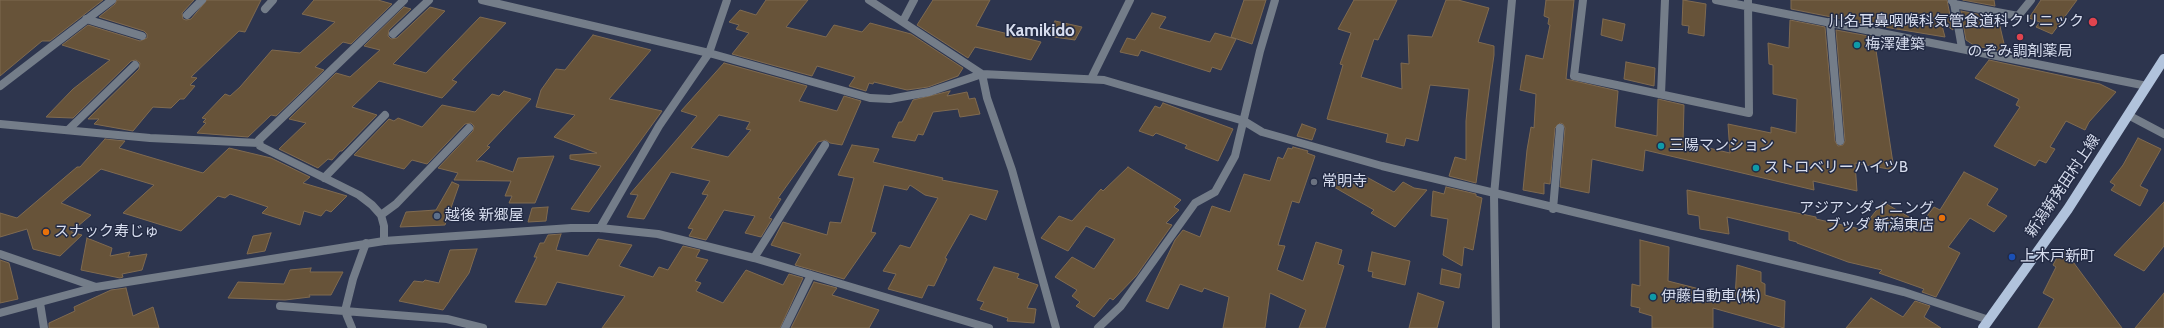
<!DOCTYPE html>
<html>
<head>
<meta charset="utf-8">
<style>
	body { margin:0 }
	canvas { display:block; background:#2d354e }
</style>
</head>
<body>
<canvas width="2164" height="328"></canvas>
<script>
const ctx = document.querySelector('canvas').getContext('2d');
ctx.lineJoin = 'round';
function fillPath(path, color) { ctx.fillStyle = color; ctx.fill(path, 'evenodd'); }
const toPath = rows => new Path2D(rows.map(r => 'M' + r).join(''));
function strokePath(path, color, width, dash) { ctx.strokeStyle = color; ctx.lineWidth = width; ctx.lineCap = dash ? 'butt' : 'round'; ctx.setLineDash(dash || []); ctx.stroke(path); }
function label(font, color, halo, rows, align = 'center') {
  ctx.font = font + ' Cabin,"Noto Sans JP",sans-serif'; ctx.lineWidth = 3; ctx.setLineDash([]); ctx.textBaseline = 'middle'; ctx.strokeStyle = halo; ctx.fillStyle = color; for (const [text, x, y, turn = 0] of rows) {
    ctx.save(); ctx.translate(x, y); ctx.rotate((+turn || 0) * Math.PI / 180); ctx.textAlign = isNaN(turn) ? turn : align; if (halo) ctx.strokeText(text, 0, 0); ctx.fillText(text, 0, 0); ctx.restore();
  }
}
const building = toPath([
	[0,0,103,0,50,41,42,41,0,76,0,0],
	[117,0,194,0,182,13,183,19,186,20,191,19,207,0,261,0,245,32,239,31,191,77,197,78,190,85,195,86,184,99,180,99,171,108,153,107,133,131,94,124,99,119,88,119,139,69,140,63,136,60,131,61,73,118,46,117,73,89,110,60,62,45,88,25,140,41,147,38,147,34,144,31,99,17,115,4,117,0],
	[314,0,378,0,392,4,351,44,343,42,315,67,324,70,276,116,271,115,248,137,197,133,206,123,203,122,206,119,202,118,225,94,230,96,240,87,272,50,300,53,335,22,302,14,314,0],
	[766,0,808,0,786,27,826,37,834,25,862,32,870,23,911,34,963,68,958,76,928,87,907,90,874,82,873,84,869,83,866,91,849,86,855,77,817,66,812,76,732,54,749,33,736,29,739,25,729,22,740,10,756,15,766,0],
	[933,0,990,0,976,26,1041,42,1031,60,975,47,968,58,917,25,933,0],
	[1244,0,1266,0,1252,44,1231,37,1244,0],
	[1354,0,1397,0,1378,40,1374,39,1361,77,1402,89,1401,63,1409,64,1408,35,1432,37,1446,0,1458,0,1489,8,1478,42,1494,46,1494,55,1476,183,1449,176,1455,157,1466,160,1466,121,1469,89,1430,85,1418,141,1406,138,1404,146,1386,142,1388,134,1327,119,1343,65,1340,64,1351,33,1338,29,1354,0],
	[1546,0,1574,0,1566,79,1618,91,1615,127,1657,136,1658,99,1684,105,1683,142,1730,153,1728,124,1771,133,1771,127,1796,133,1797,99,1773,94,1773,65,1769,64,1768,43,1789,48,1790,20,1825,27,1835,141,1838,146,1843,145,1845,141,1836,30,1874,37,1894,170,1855,163,1857,191,1813,181,1814,190,1645,150,1643,171,1592,159,1589,193,1560,187,1565,128,1563,124,1560,123,1555,128,1550,184,1544,183,1544,194,1523,190,1527,150,1531,127,1534,128,1536,94,1520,90,1526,55,1543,59,1550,25,1548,24,1549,18,1544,16,1546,0],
	[1683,0,1706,4,1704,36,1688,33,1689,26,1682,25,1683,0],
	[1791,0,1947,0,1953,30,1941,22,1945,37,1872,25,1791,9,1791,0],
	[1963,0,1994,0,1995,6,1963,0],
	[2041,0,2077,0,2052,34,2036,27,2040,22,2029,18,2041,0],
	[404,7,411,9,389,30,388,36,391,39,397,38,430,7,445,11,393,64,426,73,480,17,506,23,452,80,457,82,442,98,379,81,352,107,377,115,342,151,340,151,332,160,328,159,318,168,279,149,306,123,289,119,336,73,350,77,380,50,364,46,404,7],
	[1961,11,1998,18,2006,52,1975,46,1966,40,1961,11],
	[1152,13,1166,17,1159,28,1210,42,1215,33,1236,39,1221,70,1212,67,1210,72,1141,50,1138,56,1120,52,1127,38,1135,40,1152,13],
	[1603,19,1625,24,1622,41,1601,35,1603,19],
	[1055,21,1082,27,1075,40,1047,36,1055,21],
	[593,35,651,50,609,99,662,111,589,212,571,209,601,166,570,159,570,155,597,153,554,137,575,115,536,107,541,90,556,69,565,70,593,35],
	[1989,60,2100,84,2116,92,2089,122,2085,130,2066,121,2050,147,2055,149,2046,163,2039,160,2035,166,1994,146,2020,107,2016,105,2019,99,1975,78,1989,60],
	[1626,62,1655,68,1654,86,1624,79,1626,62],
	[724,63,807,86,799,101,837,111,844,96,861,101,842,145,830,143,826,140,818,142,778,198,781,199,769,218,772,219,761,237,745,233,755,216,724,210,706,240,689,236,693,229,688,228,708,195,702,194,710,181,671,172,644,219,627,217,638,195,630,194,697,116,681,111,724,63],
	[719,115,750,122,746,129,751,130,728,157,691,148,719,115],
	[504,91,531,99,487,146,490,147,476,161,482,161,513,172,518,158,554,156,535,203,509,203,512,196,505,196,511,181,454,180,458,173,438,168,473,131,474,126,471,123,465,124,427,164,412,160,404,169,354,155,389,119,394,121,398,118,422,127,442,105,475,112,492,94,499,96,504,91],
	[950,91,947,96,967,92,969,99,975,98,980,114,960,117,958,109,933,112,923,135,918,134,915,141,892,137,899,122,902,122,913,100,950,91],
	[1163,103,1233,129,1218,161,1185,148,1187,145,1156,133,1153,136,1139,131,1155,106,1160,108,1163,103],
	[1302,124,1316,129,1312,140,1297,136,1302,124],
	[2138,138,2161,149,2140,186,2148,190,2140,206,2111,190,2115,185,2110,182,2123,165,2138,138],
	[105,139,125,141,119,148,203,173,229,148,271,158,310,177,303,183,347,196,331,212,326,210,321,216,304,211,300,225,262,213,268,207,230,194,225,198,218,196,181,231,123,213,154,185,101,169,61,203,91,215,71,232,82,235,60,256,33,249,27,229,0,237,0,213,17,218,77,167,80,167,105,139],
	[852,145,879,149,873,162,943,178,942,180,998,191,986,220,970,214,945,258,947,259,934,286,928,285,922,298,888,289,896,274,883,271,900,245,910,248,938,198,925,195,910,185,907,190,884,185,871,232,876,233,844,279,795,265,801,254,771,245,783,222,827,235,830,222,841,223,854,178,838,175,852,145],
	[1293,147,1308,151,1307,153,1315,156,1299,203,1292,201,1278,245,1285,246,1277,270,1303,281,1316,242,1342,250,1338,264,1344,266,1325,328,1299,328,1306,310,1270,293,1265,328,1223,328,1229,297,1204,288,1202,292,1180,284,1168,309,1146,301,1175,240,1183,230,1200,237,1212,206,1230,212,1244,174,1270,181,1278,157,1283,159,1288,148,1292,149,1293,147],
	[1128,167,1181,200,1174,207,1179,210,1166,223,1172,225,1136,276,1113,300,1110,298,1094,317,1076,306,1080,302,1072,296,1077,290,1055,277,1072,257,1094,269,1115,239,1086,226,1068,251,1041,238,1059,216,1072,221,1101,189,1103,191,1128,167],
	[1964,172,1998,189,1987,205,2007,216,1994,232,1970,218,1948,247,1960,253,1936,297,1922,292,1924,289,1879,273,1882,270,1848,262,1797,243,1797,242,1789,240,1789,232,1727,217,1729,234,1700,229,1699,216,1688,214,1687,190,1816,217,1816,219,1860,229,1860,231,1883,202,1921,224,1934,207,1940,210,1964,172],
	[1338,173,1358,177,1361,174,1394,192,1403,182,1414,188,1427,190,1395,227,1371,213,1374,210,1334,187,1338,173],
	[452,182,459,185,445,225,400,227,406,212,436,210,452,182],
	[1446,187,1476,194,1476,196,1482,198,1473,250,1464,247,1462,266,1443,255,1448,219,1431,216,1433,191,1444,194,1446,187],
	[2164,202,2164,246,2144,271,2114,255,2164,202],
	[548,207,546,221,528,222,532,208,548,207],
	[271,233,265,251,247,254,253,236,271,233],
	[561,234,556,250,588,256,598,239,632,245,619,266,653,277,659,267,668,270,683,246,700,250,696,257,708,260,695,281,701,283,696,291,723,303,746,270,783,285,789,274,803,278,780,328,602,328,625,296,557,282,546,305,515,302,537,257,534,257,540,243,544,243,548,235,561,234],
	[87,238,112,248,110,256,130,252,128,257,147,254,142,270,122,274,123,277,120,278,81,270,87,238],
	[1640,240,1669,247,1668,281,1735,298,1737,265,1761,272,1761,282,1765,284,1765,295,1785,301,1784,328,1713,308,1713,328,1652,328,1652,316,1639,312,1640,308,1631,306,1632,284,1640,286,1640,240],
	[2062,248,2065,251,2122,328,2038,328,2054,299,2043,293,2056,267,2053,265,2062,248],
	[477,249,469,273,443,310,399,301,414,281,423,282,425,280,439,283,450,250,477,249],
	[1372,252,1410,261,1405,285,1372,277,1373,272,1368,271,1372,252],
	[0,260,9,263,18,299,0,303,0,260],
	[994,267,1019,274,1017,278,1038,285,1027,308,1036,309,1034,323,1007,321,1008,318,980,309,984,302,977,300,994,267],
	[311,268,310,272,343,272,331,295,309,295,310,297,285,300,228,298,238,282,284,284,290,270,311,268],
	[1442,269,1461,274,1459,288,1440,284,1442,269],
	[814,282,837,288,832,295,879,310,869,328,791,328,814,282],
	[126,288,133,316,153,307,159,328,49,328,49,323,75,311,74,307,111,290,126,288],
	[1418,293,1444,302,1437,328,1409,328,1418,293],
	[2164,293,2164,328,2135,328,2164,293],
	[1871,298,1903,317,1915,301,1930,306,1924,317,1941,328,1846,328,1871,298]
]);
fillPath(building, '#675339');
strokePath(building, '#7f6a50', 1);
strokePath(toPath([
	[404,0,259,140,260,146,359,195,372,205,381,215,384,226,384,241,571,228,600,228,658,234,754,258,989,328],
	[482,0,709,53,870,98,890,99,929,92,982,74,1104,80,1244,121,1262,132,1382,166,1857,280,1904,292,1989,320],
	[869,0,982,74,987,98,1012,170,1056,328],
	[1583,0,1574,76,1749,113,1748,0],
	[1716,0,2147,86],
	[1952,1,1954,3,1962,48],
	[1954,4,2018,16,2031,0],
	[265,9,273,0],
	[187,15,202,0],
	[86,19,142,36],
	[903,21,914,0],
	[1830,22,1840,141],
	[393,34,429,0],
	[1091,79,1130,0],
	[0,86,112,0],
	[1661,94,1665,0],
	[2128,115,2164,134],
	[0,124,150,138,259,143],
	[68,130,135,65],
	[324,178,385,115],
	[1553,209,1560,128],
	[381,215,396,204,469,128],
	[600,228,659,126,709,53,727,0],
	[0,254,96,287],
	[754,258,825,145],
	[40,303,44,328],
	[280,306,447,319,483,328],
	[352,328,345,311,353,279,366,243],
	[785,328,811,275],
	[1098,328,1121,306,1195,203,1215,192,1235,156,1260,51,1275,0],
	[1496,328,1494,195,1512,0]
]), '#747d89', 8);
strokePath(toPath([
	[0,313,96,287,384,241]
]), '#747d89', 8);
strokePath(toPath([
	[1983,328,2068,209,2164,59]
]), '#b1c3dc', 10);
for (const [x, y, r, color] of [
	[2093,22,5,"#e0444e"],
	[2020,37,4,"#e0444e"],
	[1857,45,4,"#0f9aa8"],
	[1661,146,4,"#0f9aa8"],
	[1756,168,4,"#0f9aa8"],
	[1314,182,4,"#6b7280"],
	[437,216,4,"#5c6f8a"],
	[1942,218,4,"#e8710a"],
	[46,232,4,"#e8710a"],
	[2012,257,4,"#1a4fb4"],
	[1653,297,4,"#0f9aa8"]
]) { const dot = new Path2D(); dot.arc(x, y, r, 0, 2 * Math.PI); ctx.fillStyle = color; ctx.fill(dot); strokePath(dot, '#232b44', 1.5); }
label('15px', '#d7ddee', '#232b44', [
	["川名耳鼻咽喉科気管食道科クリニック",2084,22,"right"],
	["梅澤建築",1865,45],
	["のぞみ調剤薬局",2020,52,"center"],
	["三陽マンション",1669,146],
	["ストロベリーハイツB",1764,168],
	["常明寺",1322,182],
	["アジアンダイニング",1934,209,"right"],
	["ブッダ 新潟東店",1934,226,"right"],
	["越後 新郷屋",445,216],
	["スナック寿じゅ",54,232],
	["上木戸新町",2020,257],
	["伊藤自動車(株)",1661,297]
], 'left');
label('15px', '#d7ddee', '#232b44', [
	["新潟新発田村上線",2063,186,-56]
]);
label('bold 17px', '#d7ddee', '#232b44', [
	["Kamikido",1040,31]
]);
</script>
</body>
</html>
